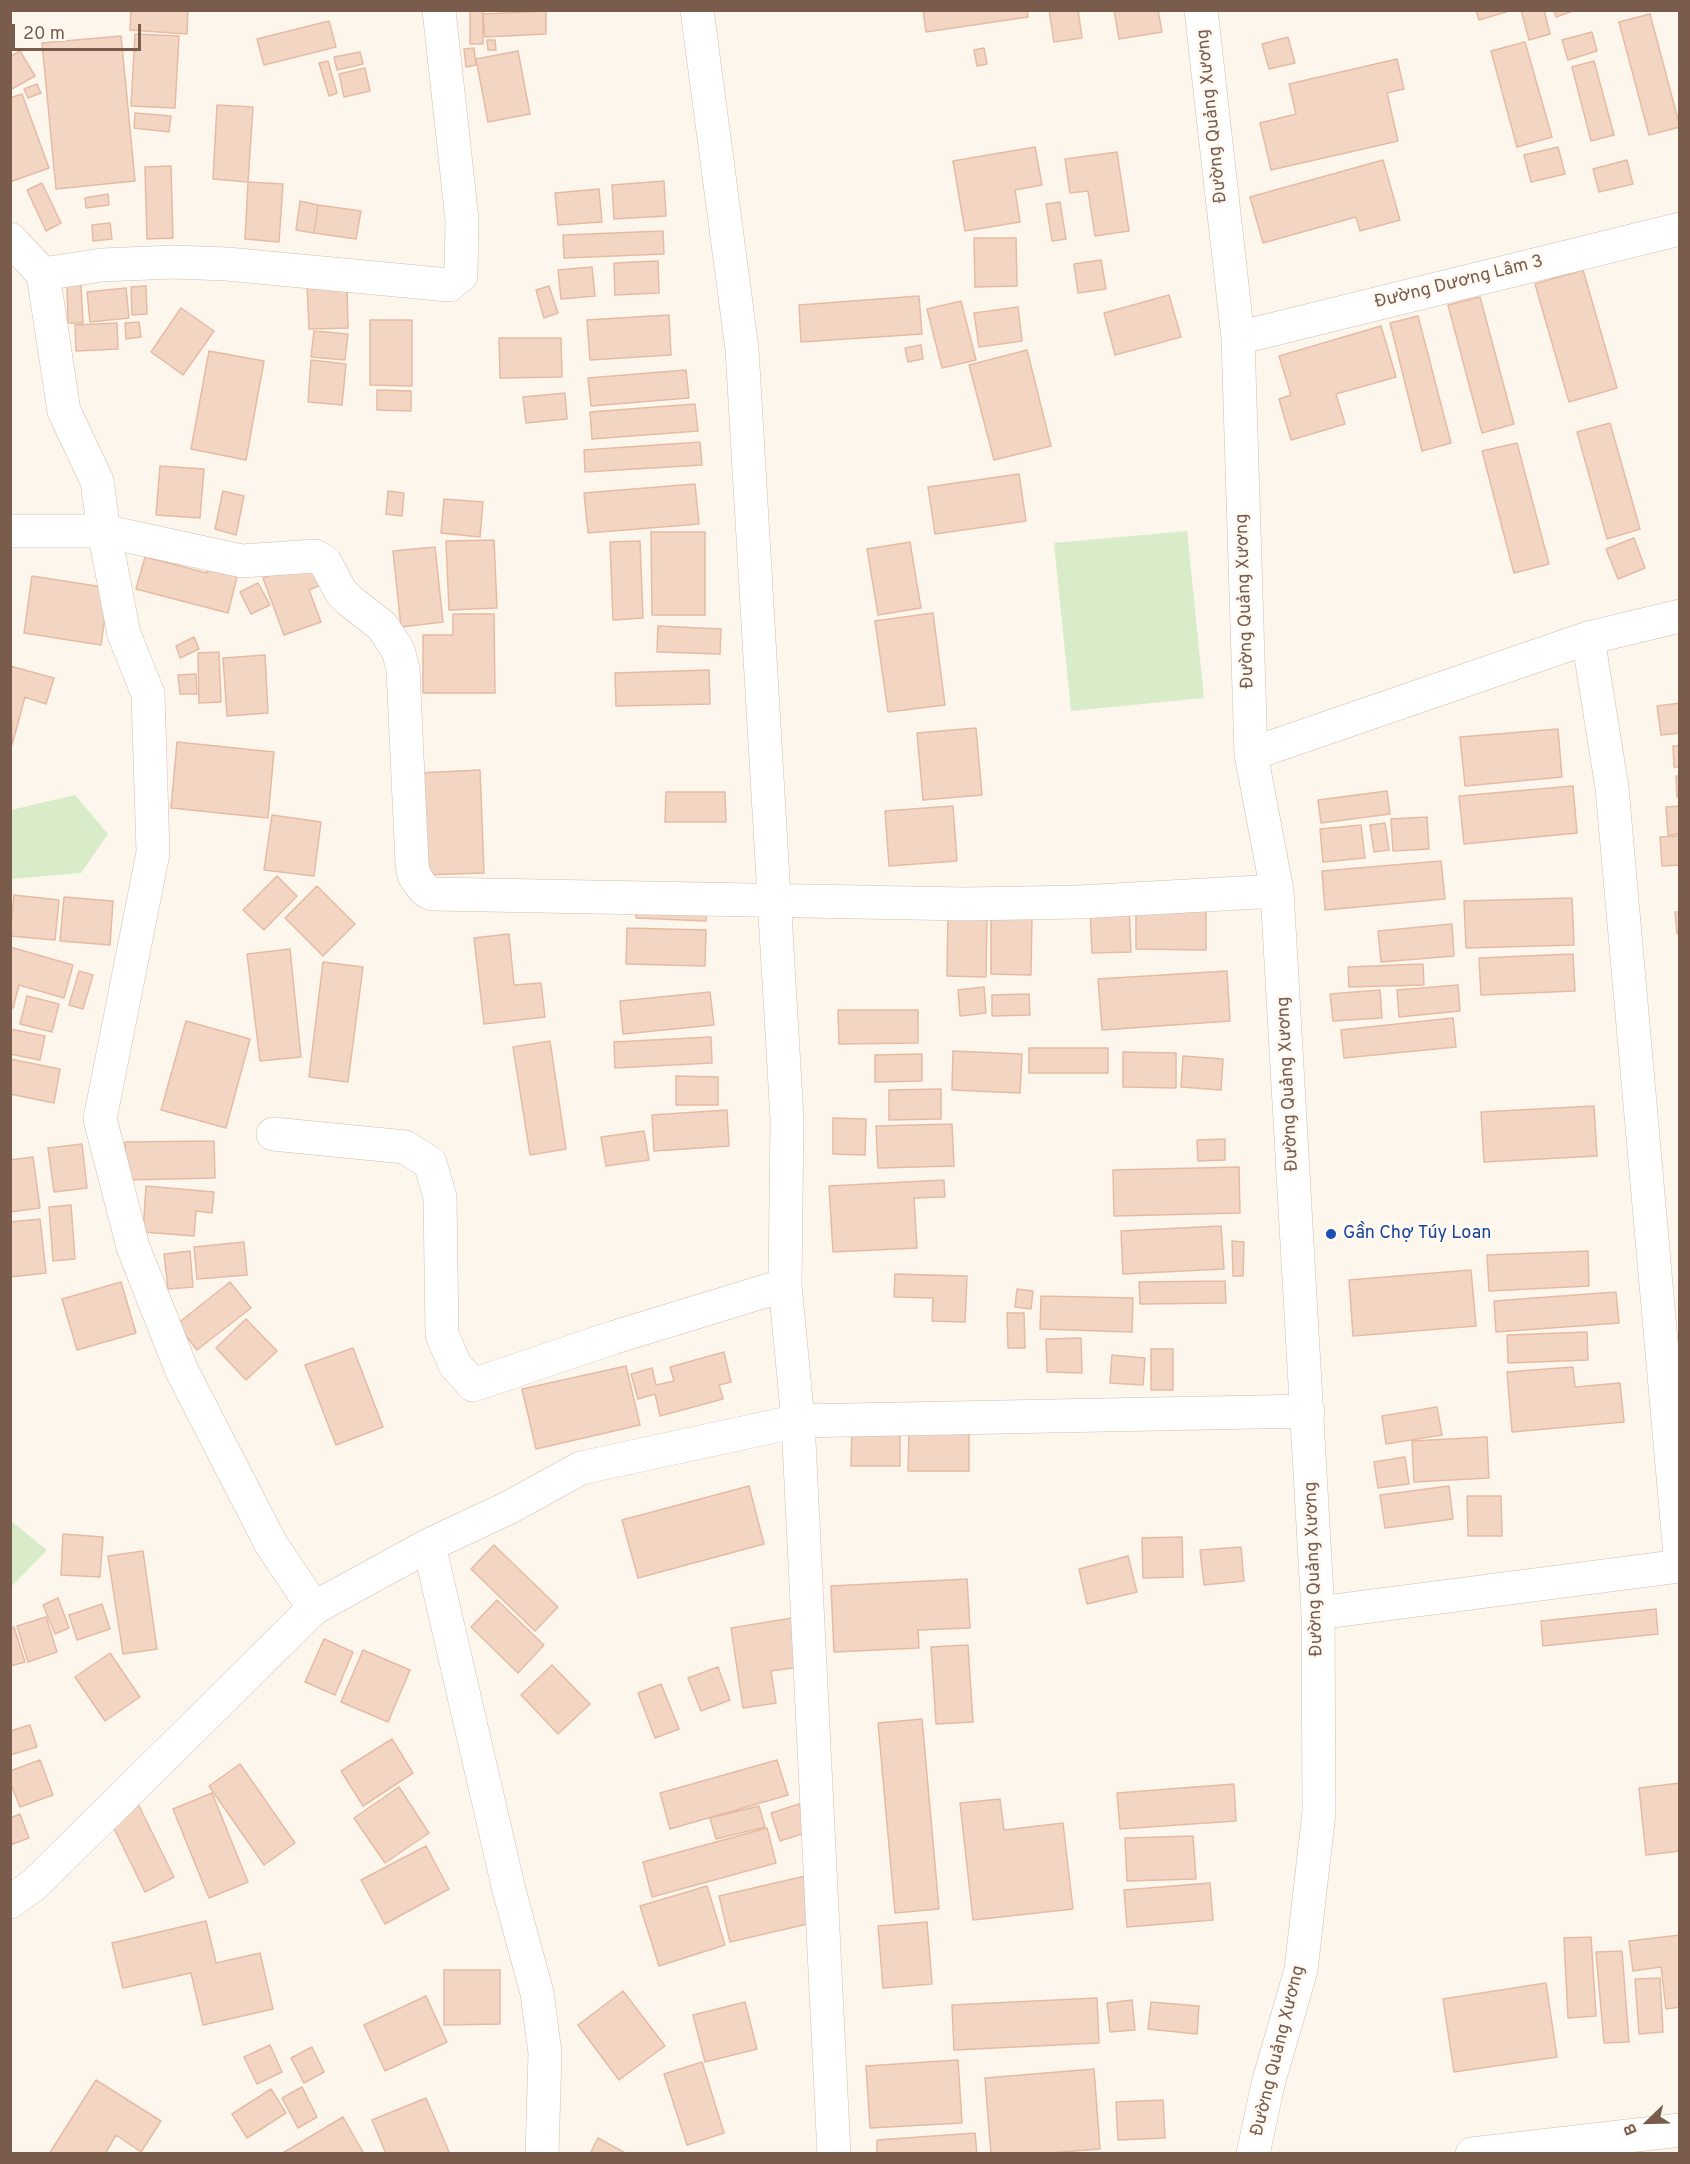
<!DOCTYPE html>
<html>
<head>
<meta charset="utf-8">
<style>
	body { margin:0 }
	#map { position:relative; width:1690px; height:2164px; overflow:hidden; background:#fdf6ec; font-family:Overpass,sans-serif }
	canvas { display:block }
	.frame { position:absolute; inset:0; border:12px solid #7a5c4d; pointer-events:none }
	.north { position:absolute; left:1618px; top:2092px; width:60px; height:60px; -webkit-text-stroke:4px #fffaf3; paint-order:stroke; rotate:247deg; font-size:16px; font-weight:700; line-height:24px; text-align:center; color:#7a5c4d }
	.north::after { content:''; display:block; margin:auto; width:21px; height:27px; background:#7a5c4d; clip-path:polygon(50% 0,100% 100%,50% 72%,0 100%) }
	.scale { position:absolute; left:12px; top:24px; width:129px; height:27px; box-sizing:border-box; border:3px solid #7a5c4d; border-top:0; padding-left:8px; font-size:18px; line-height:21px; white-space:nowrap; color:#7a5c4d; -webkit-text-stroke:4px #fffaf3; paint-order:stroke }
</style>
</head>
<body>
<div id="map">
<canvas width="1690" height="2164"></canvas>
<div class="frame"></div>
<div class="north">B</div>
<div class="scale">20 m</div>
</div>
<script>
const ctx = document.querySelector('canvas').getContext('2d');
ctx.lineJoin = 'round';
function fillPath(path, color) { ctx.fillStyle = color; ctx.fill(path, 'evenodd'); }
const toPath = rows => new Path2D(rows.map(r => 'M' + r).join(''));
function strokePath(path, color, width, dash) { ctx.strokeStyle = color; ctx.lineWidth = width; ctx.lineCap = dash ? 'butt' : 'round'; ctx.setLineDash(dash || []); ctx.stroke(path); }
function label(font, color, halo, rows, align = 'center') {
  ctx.font = font + ' Overpass,sans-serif'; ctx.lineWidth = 6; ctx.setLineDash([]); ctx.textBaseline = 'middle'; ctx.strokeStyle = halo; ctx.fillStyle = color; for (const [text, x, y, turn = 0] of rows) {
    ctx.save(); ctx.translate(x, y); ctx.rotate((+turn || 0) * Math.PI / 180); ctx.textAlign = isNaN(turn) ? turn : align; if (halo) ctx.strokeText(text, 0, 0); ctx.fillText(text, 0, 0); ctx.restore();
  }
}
fillPath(toPath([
	[1187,531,1204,698,1071,711,1054,543],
	[75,795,108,834,81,873,11,879,11,810],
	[11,1521,47,1550,11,1587,10,1587]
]), '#d8ecc9');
const building = toPath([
	[131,10,188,10,187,34,130,30,131,10],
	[470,10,483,10,483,44,470,44,470,10],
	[923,10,1027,10,1028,17,926,32,923,10],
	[1049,10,1078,10,1082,38,1054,42,1049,10],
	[1114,10,1158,10,1162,32,1119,39,1114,10],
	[1476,10,1506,10,1506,12,1479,20,1476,10],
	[1521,10,1544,10,1550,34,1529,40,1521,10],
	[1554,10,1576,10,1556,17,1554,10],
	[546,11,546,34,485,37,483,14,546,11],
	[1650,14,1680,127,1649,135,1619,22,1650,14],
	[329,21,336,47,264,65,257,39,329,21],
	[1592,32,1597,51,1568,60,1562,40,1592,32],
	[135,34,179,36,175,108,131,106,135,34],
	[121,36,135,181,56,189,42,43,121,36],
	[1288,37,1295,63,1269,69,1262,44,1288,37],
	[487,40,495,40,496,50,488,50,487,40],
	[1525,42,1552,137,1517,147,1491,51,1525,42],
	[474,48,476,65,466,67,464,49,474,48],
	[984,48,987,64,977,66,974,50,984,48],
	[20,51,35,76,10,90,10,57,20,51],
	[518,51,530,114,488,122,476,59,518,51],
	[360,52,363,64,337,70,334,57,360,52],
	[1397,59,1404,89,1387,93,1398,141,1271,170,1260,123,1296,114,1289,84,1397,59],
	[328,61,337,93,329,96,319,63,328,61],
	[1594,61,1614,135,1591,141,1572,67,1594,61],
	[365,68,370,91,344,97,339,74,365,68],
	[37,84,41,93,28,98,24,89,37,84],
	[22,94,49,168,10,182,10,98,22,94],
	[217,105,253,107,248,182,213,179,217,105],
	[135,113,171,116,169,132,134,128,135,113],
	[1035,147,1042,185,1015,190,1020,222,965,231,953,161,1035,147],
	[1558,147,1565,174,1531,182,1524,155,1558,147],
	[1117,152,1129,231,1095,236,1088,191,1070,193,1065,159,1117,152],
	[1383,160,1400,220,1360,231,1356,217,1263,243,1250,197,1383,160],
	[1627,160,1633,184,1599,192,1593,169,1627,160],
	[171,166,173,238,147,239,145,167,171,166],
	[664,181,666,216,614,219,612,185,664,181],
	[248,182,283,184,279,242,245,239,248,182],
	[42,183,61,223,46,231,27,190,42,183],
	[599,189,602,222,558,225,555,193,599,189],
	[108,194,109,205,86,208,85,198,108,194],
	[300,201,318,205,314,233,296,230,300,201],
	[1060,202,1066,239,1052,241,1046,204,1060,202],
	[318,205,361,211,356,239,314,233,318,205],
	[110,223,112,239,93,241,92,225,110,223],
	[663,231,664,254,564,258,563,235,663,231],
	[974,238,1016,238,1017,286,975,287,974,238],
	[1101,260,1106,289,1078,293,1074,264,1101,260],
	[658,261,659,293,615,295,614,263,658,261],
	[592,267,595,296,561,299,558,270,592,267],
	[1583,270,1617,388,1569,402,1535,284,1583,270],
	[81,284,83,323,68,323,67,285,81,284],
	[307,284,347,284,348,328,309,329,307,284],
	[146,286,147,314,132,315,131,287,146,286],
	[549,286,558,313,544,318,536,290,549,286],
	[126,288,129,318,90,322,87,292,126,288],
	[1169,295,1181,337,1115,355,1104,313,1169,295],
	[919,296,922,334,801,342,799,305,919,296],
	[1480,297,1514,424,1482,433,1448,305,1480,297],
	[961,301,976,360,942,368,927,309,961,301],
	[1018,307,1022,341,979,347,974,313,1018,307],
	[181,308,214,331,183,375,151,352,181,308],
	[669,315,671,355,590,360,587,320,669,315],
	[1418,316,1451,443,1422,451,1390,323,1418,316],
	[370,320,412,320,412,386,370,385,370,320],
	[139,322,141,337,126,339,125,323,139,322],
	[117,323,118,349,76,351,75,325,117,323],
	[1381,326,1396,377,1336,394,1345,424,1291,440,1279,399,1291,395,1279,356,1381,326],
	[314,331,348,334,345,360,311,357,314,331],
	[499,338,561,338,562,377,500,378,499,338],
	[921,345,923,359,908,362,905,348,921,345],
	[1027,350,1051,446,994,460,969,365,1027,350],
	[209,351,264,361,246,460,191,449,209,351],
	[311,360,346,364,342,405,308,402,311,360],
	[686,370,689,398,591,406,588,378,686,370],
	[377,390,411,391,411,411,377,410,377,390],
	[565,393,567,419,526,423,523,397,565,393],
	[695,404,698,431,592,439,590,412,695,404],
	[1610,423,1640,529,1607,539,1577,432,1610,423],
	[700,442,702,465,585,472,584,450,700,442],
	[1517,443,1549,564,1514,573,1482,451,1517,443],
	[160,466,204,469,200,518,156,515,160,466],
	[1019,474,1026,521,935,534,928,487,1019,474],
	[695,484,699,524,588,533,584,493,695,484],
	[223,491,244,496,236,535,215,529,223,491],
	[388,491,404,493,402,516,386,514,388,491],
	[444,499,483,502,480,537,441,533,444,499],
	[651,532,705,532,705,615,652,615,651,532],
	[1634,538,1645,568,1618,579,1606,549,1634,538],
	[494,540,497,608,449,610,446,541,494,540],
	[640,541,643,618,613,620,610,542,640,541],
	[910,542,921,608,878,615,867,549,910,542],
	[435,547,443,622,401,627,393,551,435,547],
	[145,557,207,573,211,558,240,565,228,613,136,589,145,557],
	[313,559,323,584,309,590,321,622,284,635,263,578,313,559],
	[32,576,109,588,101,645,24,633,32,576],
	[258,583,270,605,251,614,240,592,258,583],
	[933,613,945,705,888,712,875,621,933,613],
	[453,614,494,614,495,693,423,693,423,635,453,635,453,614],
	[658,626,721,629,720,654,657,652,658,626],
	[194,637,199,649,180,658,176,646,194,637],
	[219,652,221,702,199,703,198,653,219,652],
	[265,655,268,713,227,716,223,658,265,655],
	[10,666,54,678,46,704,25,697,12,745,10,666],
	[709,670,710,704,616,706,615,673,709,670],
	[196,674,197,694,180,694,178,675,196,674],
	[1680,703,1680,733,1661,735,1657,706,1680,703],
	[976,728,982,795,923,800,917,733,976,728],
	[1558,729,1562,777,1465,786,1460,737,1558,729],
	[177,742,274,752,268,818,171,808,177,742],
	[1673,746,1680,746,1680,767,1674,767,1673,746],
	[480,770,484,873,423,875,418,773,480,770],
	[1676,776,1680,776,1680,797,1677,797,1676,776],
	[1573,786,1577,833,1464,844,1459,796,1573,786],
	[1387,791,1390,814,1321,823,1318,800,1387,791],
	[666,792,725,792,726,822,665,822,666,792],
	[953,806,957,861,889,866,885,811,953,806],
	[1680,806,1680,834,1668,835,1666,807,1680,806],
	[272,815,321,822,314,876,264,870,272,815],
	[1427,817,1429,849,1393,851,1391,819,1427,817],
	[1385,823,1389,850,1374,852,1370,825,1385,823],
	[1361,825,1365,858,1323,862,1320,829,1361,825],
	[1680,836,1680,865,1662,866,1660,837,1680,836],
	[1441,861,1445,899,1325,910,1322,871,1441,861],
	[277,876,297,896,264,930,243,910,277,876],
	[317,886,355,924,323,956,285,918,317,886],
	[14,895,59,900,55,940,10,936,14,895],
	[64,897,113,901,110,945,60,941,64,897],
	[1572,898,1574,945,1466,948,1464,901,1572,898],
	[636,899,707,903,706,921,636,918,636,899],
	[1136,901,1206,902,1206,950,1136,949,1136,901],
	[1129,907,1131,952,1092,953,1090,909,1129,907],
	[948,912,987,913,986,977,947,976,948,912],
	[1675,912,1680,912,1680,934,1677,934,1675,912],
	[991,913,1032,914,1031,975,991,974,991,913],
	[1452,924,1454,956,1381,962,1378,931,1452,924],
	[627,928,706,930,705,966,626,964,627,928],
	[509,934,514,985,541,983,545,1017,484,1024,474,938,509,934],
	[10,947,73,965,64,998,19,985,13,1008,10,1007,10,947],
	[290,949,301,1057,260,1061,247,954,290,949],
	[1573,954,1575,991,1481,995,1479,958,1573,954],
	[323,962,363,967,348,1082,309,1077,323,962],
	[1423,964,1424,985,1349,987,1348,967,1423,964],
	[79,971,93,975,83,1009,69,1005,79,971],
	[1227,971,1230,1021,1102,1030,1098,979,1227,971],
	[1458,985,1460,1011,1399,1017,1397,990,1458,985],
	[984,987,986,1013,960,1016,958,990,984,987],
	[1380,990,1382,1018,1333,1021,1330,994,1380,990],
	[710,992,714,1025,623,1034,620,1001,710,992],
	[1029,994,1030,1015,992,1016,992,995,1029,994],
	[27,996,59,1004,52,1032,20,1024,27,996],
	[838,1010,918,1010,918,1043,839,1044,838,1010],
	[1453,1018,1456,1047,1344,1058,1341,1030,1453,1018],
	[186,1021,250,1039,226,1128,161,1110,186,1021],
	[10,1029,45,1036,40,1060,10,1054,10,1029],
	[711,1037,712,1063,615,1068,614,1042,711,1037],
	[550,1041,566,1149,530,1155,513,1047,550,1041],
	[1029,1048,1108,1048,1108,1073,1029,1073,1029,1048],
	[953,1051,1022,1054,1020,1093,952,1090,953,1051],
	[1123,1052,1176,1053,1176,1088,1123,1087,1123,1052],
	[922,1054,922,1081,875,1082,875,1055,922,1054],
	[1183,1056,1223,1059,1221,1090,1181,1087,1183,1056],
	[10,1059,60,1069,54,1103,10,1094,10,1059],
	[676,1076,718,1077,718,1105,676,1105,676,1076],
	[941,1089,941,1119,889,1120,889,1090,941,1089],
	[1594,1106,1597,1156,1484,1162,1481,1112,1594,1106],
	[727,1110,729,1146,654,1151,652,1115,727,1110],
	[833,1118,866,1119,865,1155,833,1154,833,1118],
	[952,1124,954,1166,878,1168,876,1126,952,1124],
	[644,1131,649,1160,606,1166,601,1137,644,1131],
	[1225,1139,1225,1160,1198,1161,1197,1140,1225,1139],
	[214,1141,215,1178,126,1180,125,1142,214,1141],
	[82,1144,87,1188,54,1192,48,1148,82,1144],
	[33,1157,40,1208,10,1212,10,1160,33,1157],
	[1239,1167,1240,1213,1114,1216,1113,1170,1239,1167],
	[944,1180,945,1197,914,1198,917,1248,833,1252,829,1186,944,1180],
	[146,1186,214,1192,212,1213,196,1211,194,1236,143,1232,146,1186],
	[71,1205,75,1259,53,1261,49,1207,71,1205],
	[40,1219,46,1273,10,1277,10,1222,40,1219],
	[1221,1226,1224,1269,1123,1274,1121,1231,1221,1226],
	[1232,1241,1244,1242,1243,1276,1233,1276,1232,1241],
	[244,1242,247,1275,197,1279,194,1247,244,1242],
	[190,1251,193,1287,168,1289,164,1254,190,1251],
	[1588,1251,1589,1286,1489,1291,1487,1255,1588,1251],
	[1471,1270,1476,1326,1353,1336,1349,1280,1471,1270],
	[895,1274,967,1276,965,1322,932,1321,933,1298,894,1297,895,1274],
	[1225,1281,1226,1303,1140,1304,1139,1282,1225,1281],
	[121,1282,136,1333,77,1350,62,1299,121,1282],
	[230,1282,251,1308,197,1350,177,1324,230,1282],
	[1017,1289,1033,1291,1031,1309,1015,1307,1017,1289],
	[1616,1292,1619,1323,1496,1332,1494,1301,1616,1292],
	[1041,1296,1133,1298,1132,1332,1040,1329,1041,1296],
	[1007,1313,1024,1313,1025,1348,1008,1348,1007,1313],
	[246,1319,277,1351,246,1380,216,1348,246,1319],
	[1587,1332,1588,1360,1508,1363,1507,1335,1587,1332],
	[1081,1338,1082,1373,1047,1372,1046,1339,1081,1338],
	[353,1348,383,1427,336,1445,305,1365,353,1348],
	[1151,1349,1173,1349,1173,1390,1151,1390,1151,1349],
	[724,1352,731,1382,719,1385,723,1399,660,1416,655,1394,638,1399,631,1374,652,1368,656,1385,674,1381,670,1367,724,1352],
	[1112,1355,1145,1358,1143,1385,1110,1383,1112,1355],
	[626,1366,640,1425,536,1449,522,1389,626,1366],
	[1573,1367,1575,1387,1620,1383,1624,1422,1512,1432,1507,1372,1573,1367],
	[1437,1407,1442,1435,1386,1444,1382,1416,1437,1407],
	[909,1428,969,1428,969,1471,908,1471,909,1428],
	[852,1430,900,1430,900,1466,851,1466,852,1430],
	[1487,1437,1489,1478,1414,1482,1412,1441,1487,1437],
	[1405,1457,1409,1484,1378,1488,1374,1462,1405,1457],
	[749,1486,764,1544,638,1578,622,1520,749,1486],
	[1449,1486,1453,1519,1385,1528,1380,1495,1449,1486],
	[1467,1496,1501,1496,1502,1536,1468,1536,1467,1496],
	[63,1534,103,1537,100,1577,61,1575,63,1534],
	[1182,1537,1183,1577,1143,1578,1142,1538,1182,1537],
	[494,1545,558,1607,535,1631,471,1569,494,1545],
	[1241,1547,1244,1581,1204,1585,1200,1550,1241,1547],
	[143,1551,157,1649,123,1654,108,1556,143,1551],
	[1128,1556,1137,1592,1087,1604,1079,1569,1128,1556],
	[967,1579,970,1628,918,1630,919,1648,834,1652,831,1586,967,1579],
	[58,1598,69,1628,55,1634,43,1605,58,1598],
	[497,1600,544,1645,518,1673,471,1627,497,1600],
	[102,1604,110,1629,77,1640,69,1615,102,1604],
	[1656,1609,1658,1634,1543,1646,1541,1621,1656,1609],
	[46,1617,57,1652,28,1662,17,1626,46,1617],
	[792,1618,800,1667,771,1671,776,1703,743,1708,731,1628,792,1618],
	[14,1627,25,1662,10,1666,10,1628,14,1627],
	[324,1639,353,1652,335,1695,305,1682,324,1639],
	[968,1645,973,1722,936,1724,931,1647,968,1645],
	[363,1650,410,1670,388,1722,341,1702,363,1650],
	[110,1653,140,1697,105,1721,75,1677,110,1653],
	[552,1665,590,1704,558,1734,521,1695,552,1665],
	[718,1667,730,1700,701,1711,688,1678,718,1667],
	[661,1684,679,1729,655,1738,638,1693,661,1684],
	[922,1719,939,1909,895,1913,878,1723,922,1719],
	[30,1725,37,1747,10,1755,10,1731,30,1725],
	[392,1739,413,1773,363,1806,341,1771,392,1739],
	[40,1760,53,1795,20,1807,10,1782,10,1771,40,1760],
	[777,1760,788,1795,670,1829,660,1793,777,1760],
	[240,1764,295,1843,264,1865,209,1786,240,1764],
	[1680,1783,1680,1851,1646,1855,1639,1788,1680,1783],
	[1234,1784,1236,1821,1120,1829,1117,1793,1234,1784],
	[399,1787,429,1833,385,1863,354,1818,399,1787],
	[212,1793,248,1882,209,1898,173,1809,212,1793],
	[1000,1799,1004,1830,1063,1823,1073,1909,973,1920,960,1803,1000,1799],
	[138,1804,174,1877,145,1892,109,1818,138,1804],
	[799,1804,808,1832,780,1841,771,1813,799,1804],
	[759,1806,765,1827,716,1839,710,1818,759,1806],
	[20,1814,29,1838,10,1845,10,1818,20,1814],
	[767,1828,776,1863,652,1897,643,1862,767,1828],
	[1193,1836,1196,1879,1127,1881,1125,1838,1193,1836],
	[426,1846,449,1889,385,1924,361,1880,426,1846],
	[805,1876,816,1922,730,1942,719,1896,805,1876],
	[1210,1883,1213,1920,1127,1927,1124,1890,1210,1883],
	[707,1886,725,1945,659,1966,640,1906,707,1886],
	[206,1921,216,1963,260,1953,273,2009,203,2025,191,1973,123,1988,112,1943,206,1921],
	[927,1922,932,1984,883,1988,878,1926,927,1922],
	[1680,1935,1680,2007,1666,2009,1661,1967,1633,1971,1629,1941,1680,1935],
	[1591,1937,1596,2016,1568,2018,1564,1938,1591,1937],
	[1622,1951,1629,2042,1604,2043,1596,1952,1622,1951],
	[444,1970,500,1970,500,2024,444,2025,444,1970],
	[1660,1978,1663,2032,1639,2034,1635,1979,1660,1978],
	[1546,1983,1557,2057,1454,2072,1443,1999,1546,1983],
	[623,1991,665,2046,619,2080,578,2025,623,1991],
	[426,1996,447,2042,385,2071,364,2025,426,1996],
	[1097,1998,1099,2043,954,2050,952,2005,1097,1998],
	[1132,2000,1135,2030,1110,2032,1107,2003,1132,2000],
	[745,2002,757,2049,705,2062,693,2015,745,2002],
	[1151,2002,1199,2006,1197,2034,1148,2029,1151,2002],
	[270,2045,282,2072,257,2084,244,2057,270,2045],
	[312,2047,324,2072,304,2083,291,2058,312,2047],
	[958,2060,962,2123,870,2128,866,2066,958,2060],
	[702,2062,724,2133,687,2145,664,2074,702,2062],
	[1094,2069,1100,2149,1037,2154,991,2154,985,2078,1094,2069],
	[96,2080,161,2121,141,2152,116,2135,105,2154,49,2154,96,2080],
	[302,2087,317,2117,298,2128,282,2098,302,2087],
	[271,2089,286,2113,247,2138,232,2114,271,2089],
	[426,2098,450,2154,386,2154,372,2120,426,2098],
	[1163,2100,1165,2138,1118,2140,1116,2102,1163,2100],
	[343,2117,364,2154,281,2154,343,2117],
	[975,2133,977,2154,877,2154,877,2140,975,2133],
	[598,2138,627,2154,590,2154,598,2138]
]);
fillPath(building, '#f3d5c3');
strokePath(building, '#e6bba3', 1.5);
const minor = toPath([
	[697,10,742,349,787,1119,785,1285,798,1421,834,2154],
	[1201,10,1238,338,1251,754,1277,891,1318,1613,1319,1812,1301,1970,1268,2084,1253,2154],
	[10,239,43,274],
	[1238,338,1680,229],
	[10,531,104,531,242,561,315,556,325,562,341,592,350,601,382,626,398,650,403,669,412,864,414,875,419,883,426,891,433,894,965,904,1079,902,1277,891],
	[1588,638,1612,788,1680,1555],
	[1251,754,1588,638,1680,616],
	[273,1134,405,1147,430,1163,440,1197,442,1334,455,1365,473,1385,612,1338,785,1285],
	[429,1545,509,1890,537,1993,545,2053,542,2154],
	[314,1608,271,1544,182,1371,133,1247,100,1119,153,853,148,694,124,634,104,531,97,481,64,411,43,274,102,265,173,262,227,264,449,285,461,275,462,220,439,10],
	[1318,1613,1680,1566],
	[10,1902,35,1884,314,1608,429,1545,508,1508,581,1468,798,1421,1308,1411],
	[1472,2154,1680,2130]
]);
strokePath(minor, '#d1beb0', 34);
strokePath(minor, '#fff', 33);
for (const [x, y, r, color] of [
	[1331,1234,6,"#1a4fb4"]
]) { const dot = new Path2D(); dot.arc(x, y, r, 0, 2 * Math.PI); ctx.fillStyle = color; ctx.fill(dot); strokePath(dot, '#fffaf3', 2); }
label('18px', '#7a5c4d', '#fffaf3', [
	["Đường Quảng Xương",1213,116,-96],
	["Đường Dương Lâm 3",1459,283,-14],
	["Đường Quảng Xương",1246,601,-92],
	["Đường Quảng Xương",1289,1084,-93],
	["Đường Quảng Xương",1315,1569,-92],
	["Đường Quảng Xương",1279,2051,-76]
]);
label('18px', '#164399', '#fffaf3', [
	["Gần Chợ Túy Loan",1343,1234]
], 'left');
</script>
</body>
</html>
